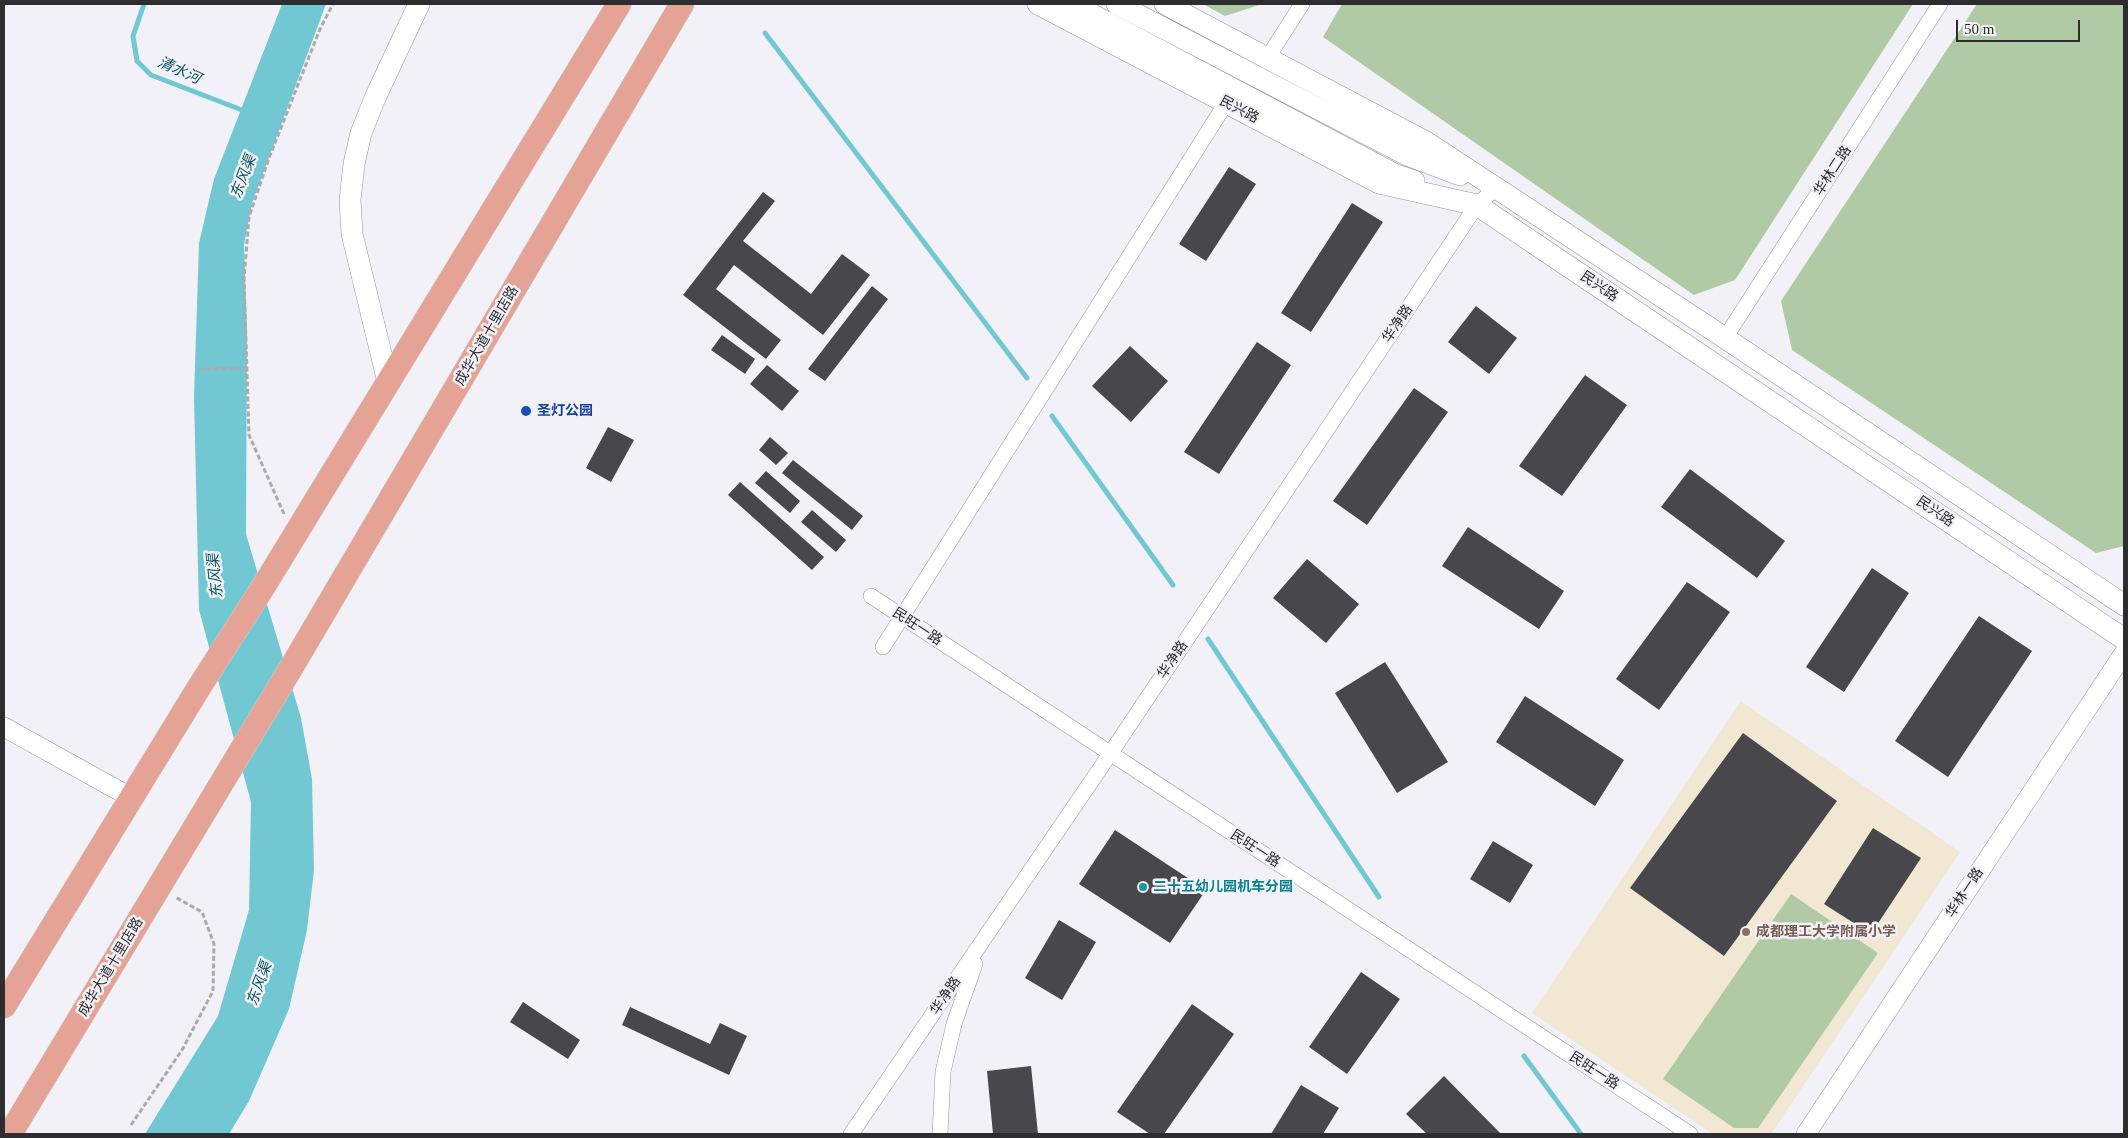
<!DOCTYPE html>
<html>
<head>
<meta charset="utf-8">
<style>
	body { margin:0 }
	#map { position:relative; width:2128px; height:1138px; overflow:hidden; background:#f2f1f7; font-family:"Times New Roman",serif }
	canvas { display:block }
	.frame { position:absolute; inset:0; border:5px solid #2d2d2f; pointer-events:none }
	.scale { position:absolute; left:1956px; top:20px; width:124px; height:22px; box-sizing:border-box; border:2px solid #2d2d2f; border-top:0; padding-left:6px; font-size:15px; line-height:18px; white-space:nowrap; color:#2d2d2f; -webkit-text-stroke:4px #f2f1f7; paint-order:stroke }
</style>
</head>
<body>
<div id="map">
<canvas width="2128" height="1138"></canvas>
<div class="frame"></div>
<div class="scale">50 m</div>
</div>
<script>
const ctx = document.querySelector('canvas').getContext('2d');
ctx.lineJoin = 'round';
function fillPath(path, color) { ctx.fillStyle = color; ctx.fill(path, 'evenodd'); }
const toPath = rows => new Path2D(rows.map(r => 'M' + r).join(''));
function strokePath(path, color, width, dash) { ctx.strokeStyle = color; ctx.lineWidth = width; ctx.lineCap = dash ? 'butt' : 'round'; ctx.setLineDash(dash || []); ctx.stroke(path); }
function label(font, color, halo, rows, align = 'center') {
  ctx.font = font + ' "Times New Roman","Noto Sans SC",serif'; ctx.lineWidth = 5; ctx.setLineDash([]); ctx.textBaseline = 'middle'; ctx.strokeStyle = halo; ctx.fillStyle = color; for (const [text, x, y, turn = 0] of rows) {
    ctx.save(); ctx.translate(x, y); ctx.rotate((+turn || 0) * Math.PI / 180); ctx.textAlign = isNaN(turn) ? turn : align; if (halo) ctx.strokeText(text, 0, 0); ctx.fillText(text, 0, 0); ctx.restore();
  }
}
fillPath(toPath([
	[1741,701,1960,852,1771,1134,1713,1134,1532,1013]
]), '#f2e7d2');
fillPath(toPath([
	[1203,4,1262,4,1225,16],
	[1342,4,1913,4,1735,280,1694,295,1323,37],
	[1977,4,2124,4,2124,546,2096,553,1792,350,1781,301],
	[1791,894,1878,953,1758,1128,1734,1128,1663,1079]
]), '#afcaa4');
fillPath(toPath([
	[282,4,326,4,252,203,244,245,247,331,246,534,301,718,312,779,314,870,307,930,289,1009,249,1101,229,1134,145,1134,218,1016,249,910,251,802,199,610,194,397,199,243,214,179]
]), '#72c8d2');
strokePath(toPath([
	[144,4,133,36,137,61,151,75,247,112],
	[765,33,1027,378],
	[1052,416,1173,585],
	[1208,639,1379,897],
	[1524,1056,1581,1134]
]), '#72c8d2', 5);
fillPath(toPath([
	[1229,167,1256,184,1206,261,1179,244],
	[763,192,775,201,743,241,811,294,842,254,870,275,823,335,734,265,716,289,781,340,766,359,683,295],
	[1352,203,1383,222,1311,332,1281,313],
	[872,286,888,299,825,381,808,369],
	[1476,306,1517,338,1489,374,1448,342],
	[722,335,755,359,745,374,711,350],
	[1257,342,1291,365,1219,474,1184,452],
	[1130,346,1168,381,1131,422,1092,386],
	[767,365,799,391,782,411,750,384],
	[1585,375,1627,405,1562,496,1519,466],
	[1414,388,1448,412,1367,525,1333,501],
	[608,427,634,440,611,482,586,468],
	[770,437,788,453,776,465,759,450],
	[793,460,863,516,852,530,782,473],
	[1690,469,1785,541,1757,578,1661,507],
	[766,471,800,501,790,513,755,483],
	[740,482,824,557,812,570,728,495],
	[812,510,846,540,836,552,801,522],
	[1468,527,1564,591,1539,629,1442,566],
	[1307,559,1359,604,1326,643,1273,598],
	[1872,568,1909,593,1844,692,1806,667],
	[1687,582,1730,612,1659,710,1616,679],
	[1979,616,2032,651,1948,777,1895,741],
	[1385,662,1448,762,1397,793,1335,693],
	[1525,696,1624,760,1595,806,1496,742],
	[1743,733,1837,801,1724,956,1630,888],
	[1873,828,1921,858,1871,934,1824,904],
	[1115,830,1206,890,1170,943,1079,884],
	[1493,841,1533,865,1510,903,1470,879],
	[1059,920,1096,942,1062,1000,1025,978],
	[1361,972,1400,999,1347,1074,1309,1047],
	[523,1002,580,1040,568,1059,510,1022],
	[1192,1004,1234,1034,1164,1134,1150,1134,1117,1112],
	[630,1007,710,1044,720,1023,747,1036,729,1075,622,1025],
	[1031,1066,1038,1134,993,1134,987,1071],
	[1444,1076,1501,1134,1427,1134,1406,1114],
	[1301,1085,1339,1108,1323,1134,1271,1134]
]), '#48474b');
const minor = toPath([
	[1268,57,1302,4],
	[1725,338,1940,4],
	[871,596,1690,1134],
	[883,647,1226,103],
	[851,1134,1110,754,1477,205,1496,188],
	[940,1134,943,1072,954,1024,975,964]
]);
const tertiary = toPath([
	[4,727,132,798],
	[1806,1134,2124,653]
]);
const secondary = toPath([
	[1038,4,1379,183,1477,205,2124,639],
	[1072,4,1396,175,1414,181],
	[1117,4,1407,155,1460,175],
	[1165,4,1426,142,1725,338,2124,605],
	[388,382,352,234,350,200,354,164,361,133,375,98,419,4]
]);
const primary = toPath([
	[4,1006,198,689,265,584,619,4],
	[10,1134,291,668,682,4]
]);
strokePath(minor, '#96969b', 16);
strokePath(tertiary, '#96969b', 20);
strokePath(secondary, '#96969b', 22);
strokePath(primary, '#cdcdcd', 25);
strokePath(toPath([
	[199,369,247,368],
	[284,514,249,435,244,279,249,217,269,158,320,29,333,4],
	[131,1125,182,1050,213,991,214,944,202,912,175,897]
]), '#ababaf', 3, [5, 2.5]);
strokePath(minor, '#fff', 15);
strokePath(tertiary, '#fff', 19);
strokePath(secondary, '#fff', 21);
strokePath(primary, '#e4a395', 24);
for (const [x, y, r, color] of [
	[526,411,6,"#1a4fb4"],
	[1143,887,5,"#0f9aa8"],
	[1746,932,5,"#8d6e63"]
]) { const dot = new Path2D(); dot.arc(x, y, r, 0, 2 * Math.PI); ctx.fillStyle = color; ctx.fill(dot); strokePath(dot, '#f2f1f7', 2); }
label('14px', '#2d2d2f', '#f2f1f7', [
	["民兴路",1239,110,28],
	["华林二路",1833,171,-57],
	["民兴路",1599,287,34],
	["华净路",1398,324,-56],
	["成华大道十里店路",487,336,-60],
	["民兴路",1935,512,34],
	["民旺一路",917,627,33],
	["华净路",1173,660,-56],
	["民旺一路",1255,849,33],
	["华林一路",1965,893,-57],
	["成华大道十里店路",111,967,-59],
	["华净路",946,996,-56],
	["民旺一路",1594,1071,33]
]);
label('bold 14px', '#164399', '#f2f1f7', [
	["圣灯公园",537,411]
], 'left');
label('bold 14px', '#0d838f', '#f2f1f7', [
	["二十五幼儿园机车分园",1153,887]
], 'left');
label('bold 14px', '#785e54', '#f2f1f7', [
	["成都理工大学附属小学",1756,932]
], 'left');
label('italic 15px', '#0a575f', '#f2f1f7', [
	["清水河",179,71,24],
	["东风渠",244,177,-69],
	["东风渠",216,576,-96],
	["东风渠",260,984,-70]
]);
</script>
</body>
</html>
